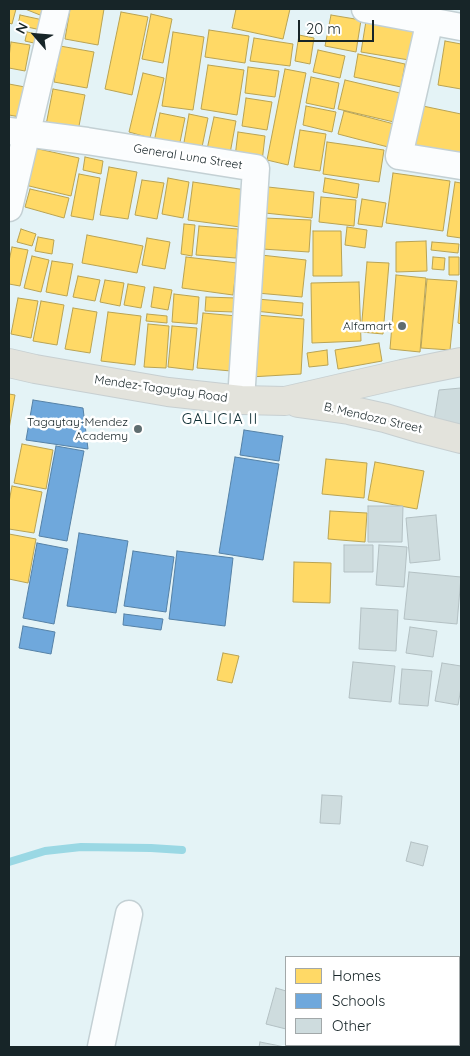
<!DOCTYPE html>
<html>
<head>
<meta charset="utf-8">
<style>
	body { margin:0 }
	#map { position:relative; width:470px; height:1056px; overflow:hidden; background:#e4f3f6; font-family:Quicksand,sans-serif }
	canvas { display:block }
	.frame { position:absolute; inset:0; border:10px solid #172528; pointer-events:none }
	.legend { position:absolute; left:285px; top:956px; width:175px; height:90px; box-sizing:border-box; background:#fff; border:1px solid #a2a8a9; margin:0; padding:6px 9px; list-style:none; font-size:15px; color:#172528 }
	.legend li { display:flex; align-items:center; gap:10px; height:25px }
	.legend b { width:25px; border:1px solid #a2a8a9 }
	.north { position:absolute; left:10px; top:10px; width:50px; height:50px; -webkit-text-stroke:4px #fff; paint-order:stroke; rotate:297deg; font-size:14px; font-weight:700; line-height:20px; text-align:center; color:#172528 }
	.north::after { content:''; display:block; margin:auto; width:18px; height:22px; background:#172528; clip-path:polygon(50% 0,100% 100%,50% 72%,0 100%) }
	.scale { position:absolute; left:298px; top:20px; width:76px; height:22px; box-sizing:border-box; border:2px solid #172528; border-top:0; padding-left:6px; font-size:15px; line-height:18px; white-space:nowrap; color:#172528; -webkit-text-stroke:4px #fff; paint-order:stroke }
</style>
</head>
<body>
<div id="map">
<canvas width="470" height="1056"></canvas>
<div class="frame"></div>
<ul class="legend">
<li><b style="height:14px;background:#ffd966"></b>Homes</li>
<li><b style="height:14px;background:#6fa8dc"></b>Schools</li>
<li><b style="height:14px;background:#cedcde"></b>Other</li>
</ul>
<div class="north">N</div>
<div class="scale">20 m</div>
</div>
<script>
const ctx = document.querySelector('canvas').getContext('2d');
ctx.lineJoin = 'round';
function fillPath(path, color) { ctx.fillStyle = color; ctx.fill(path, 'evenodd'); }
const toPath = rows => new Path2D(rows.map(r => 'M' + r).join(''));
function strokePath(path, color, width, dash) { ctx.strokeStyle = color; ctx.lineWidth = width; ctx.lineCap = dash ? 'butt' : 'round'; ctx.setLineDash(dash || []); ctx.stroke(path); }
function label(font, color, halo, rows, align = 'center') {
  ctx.font = font + ' Quicksand,sans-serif'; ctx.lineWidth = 5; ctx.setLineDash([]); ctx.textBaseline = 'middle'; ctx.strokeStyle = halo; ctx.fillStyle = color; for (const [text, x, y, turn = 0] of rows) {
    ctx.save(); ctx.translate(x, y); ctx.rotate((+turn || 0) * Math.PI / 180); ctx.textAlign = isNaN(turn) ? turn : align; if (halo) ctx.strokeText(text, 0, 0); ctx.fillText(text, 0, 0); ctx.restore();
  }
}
const homes = toPath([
	[9,9,16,9,12,24,9,23,9,9],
	[25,9,43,9,40,15,25,9],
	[70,9,104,9,98,45,65,39,70,9],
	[236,9,290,9,283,39,232,28,236,9],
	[121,12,148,17,132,95,105,89,121,12],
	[151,14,172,19,163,63,142,59,151,14],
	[20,15,43,20,41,30,18,25,20,15],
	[331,15,361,20,356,52,325,46,331,15],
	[366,21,414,30,409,60,361,52,366,21],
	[209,30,249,36,245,63,205,57,209,30],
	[27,32,41,35,38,44,25,41,27,32],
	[173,32,204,37,193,110,162,106,173,32],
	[299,35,314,38,310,64,295,61,299,35],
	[254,38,293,44,290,66,250,61,254,38],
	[445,41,461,44,461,89,438,85,445,41],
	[11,42,30,45,25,71,9,68,9,57,11,42],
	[60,46,94,52,87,88,54,82,60,46],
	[318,50,345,56,340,78,313,72,318,50],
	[358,54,405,64,401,87,354,77,358,54],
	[208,65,244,70,237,115,201,109,208,65],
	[248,67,279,71,275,97,245,93,248,67],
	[285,69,306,73,288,165,267,160,285,69],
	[143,73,164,78,150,138,129,132,143,73],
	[311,77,339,83,334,109,306,103,311,77],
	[345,80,400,93,394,122,338,109,345,80],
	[9,84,25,87,20,117,9,115,9,84],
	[53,89,85,95,78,131,46,125,53,89],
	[246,98,272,102,267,130,242,126,246,98],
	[418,105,461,114,461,163,406,153,418,105],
	[306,106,336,112,332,132,303,125,306,106],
	[344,111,394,124,388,147,338,134,344,111],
	[160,113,185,118,179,147,154,142,160,113],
	[189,114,208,118,201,152,183,148,189,114],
	[214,117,236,121,229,159,206,154,214,117],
	[300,130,326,134,320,171,294,167,300,130],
	[238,132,265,136,262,162,235,157,238,132],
	[327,142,384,150,379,182,323,174,327,142],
	[34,148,79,158,71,196,25,185,34,148],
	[85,157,103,161,101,174,83,170,85,157],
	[109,167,137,172,128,219,100,215,109,167],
	[393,173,450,181,443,231,386,223,393,173],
	[79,174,100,178,93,220,71,216,79,174],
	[168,178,189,182,183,218,162,214,168,178],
	[325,178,359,184,357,198,323,192,325,178],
	[142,180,164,183,157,219,135,215,142,180],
	[193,182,246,190,240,227,188,220,193,182],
	[455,182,461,183,461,238,447,236,455,182],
	[268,187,314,192,312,218,265,213,268,187],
	[30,189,69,198,64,218,25,207,30,189],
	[321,197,356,200,354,226,319,222,321,197],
	[362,199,386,203,382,227,358,224,362,199],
	[264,218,311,220,309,252,262,249,264,218],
	[184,224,195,225,192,256,181,254,184,224],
	[199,226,238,229,236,258,196,255,199,226],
	[347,227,367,230,365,248,345,245,347,227],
	[21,229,36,234,32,246,17,242,21,229],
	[313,231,341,231,342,276,313,276,313,231],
	[87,235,143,246,137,273,82,263,87,235],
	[38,237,54,240,52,254,35,251,38,237],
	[147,238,170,242,165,269,142,265,147,238],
	[426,241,427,271,396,272,396,242,426,241],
	[432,242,459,244,458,253,431,250,432,242],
	[12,247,28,250,20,286,9,284,9,261,12,247],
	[261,255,306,260,302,297,257,293,261,255],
	[32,256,49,260,41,292,24,288,32,256],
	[186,257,237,263,233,295,182,288,186,257],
	[433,257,445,258,444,270,432,269,433,257],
	[449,257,459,257,459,275,449,275,449,257],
	[52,261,73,264,67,296,46,292,52,261],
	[367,262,389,263,383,334,361,332,367,262],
	[396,275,426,278,420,352,390,349,396,275],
	[78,276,100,280,95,301,73,297,78,276],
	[427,279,457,281,450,350,421,348,427,279],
	[105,280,124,283,120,306,100,302,105,280],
	[359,282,361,341,312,343,311,283,359,282],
	[461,282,461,324,458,323,461,282],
	[128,284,145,287,141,308,124,305,128,284],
	[154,287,172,290,168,310,151,307,154,287],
	[174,294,199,297,197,324,172,322,174,294],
	[206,297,236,298,235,312,205,311,206,297],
	[18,298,38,301,31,338,11,334,18,298],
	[257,299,303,303,302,316,255,311,257,299],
	[41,301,64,305,57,345,33,341,41,301],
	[73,308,97,312,90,353,65,349,73,308],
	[108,312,141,316,135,365,101,361,108,312],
	[203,313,237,316,231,371,197,368,203,313],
	[147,314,167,316,167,323,146,321,147,314],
	[256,315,304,319,301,374,250,377,256,315],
	[148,324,169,326,166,368,144,367,148,324],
	[172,326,197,328,193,370,168,367,172,326],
	[379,343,382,361,338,369,335,350,379,343],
	[327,350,328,365,309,367,307,353,327,350],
	[9,394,15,395,9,429,9,394],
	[22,444,53,450,46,489,14,483,22,444],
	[326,459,367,463,364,498,322,494,326,459],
	[375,462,424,471,417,509,368,500,375,462],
	[12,486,42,492,34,533,9,529,9,502,12,486],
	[330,511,367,513,365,542,328,539,330,511],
	[9,534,36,539,28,583,9,579,9,534],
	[294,562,331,563,330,603,293,602,294,562],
	[223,653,239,656,232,683,217,680,223,653]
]);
fillPath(homes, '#ffd966');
strokePath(homes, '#b9a353', 1);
const schools = toPath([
	[33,400,83,408,88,449,26,440,33,400],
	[244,430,283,436,279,461,240,455,244,430],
	[56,446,84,451,67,541,39,536,56,446],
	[235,457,279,464,263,560,219,553,235,457],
	[79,533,128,541,116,613,67,606,79,533],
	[37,543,68,549,54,624,23,618,37,543],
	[133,551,174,557,166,612,124,606,133,551],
	[177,551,233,558,225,626,169,619,177,551],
	[124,614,163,619,161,630,123,625,124,614],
	[23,626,55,632,51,654,19,648,23,626]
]);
fillPath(schools, '#6fa8dc');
strokePath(schools, '#5581a6', 1);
strokePath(toPath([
	[9,862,45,851,81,847,151,848,182,850]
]), '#9ad8e4', 8);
const building = toPath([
	[461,388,461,428,434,421,439,390,461,388],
	[368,506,403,506,402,542,368,542,368,506],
	[436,515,440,560,410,563,406,518,436,515],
	[344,545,373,545,373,572,344,572,344,545],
	[379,545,407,547,404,587,376,585,379,545],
	[409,572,461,577,457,624,404,619,409,572],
	[361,608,398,610,396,651,359,649,361,608],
	[410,627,437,631,433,657,406,653,410,627],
	[353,662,395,666,391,702,349,698,353,662],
	[442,663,461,666,461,688,458,705,435,701,442,663],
	[402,669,432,671,428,706,399,704,402,669],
	[322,795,342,796,340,824,320,823,322,795],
	[411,842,428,846,423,866,406,861,411,842],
	[276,988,286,991,286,1029,266,1024,276,988],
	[260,1042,285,1047,259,1047,260,1042]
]);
fillPath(building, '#cedcde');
strokePath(building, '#b3c0c3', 1);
const minor = toPath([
	[365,9,461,27],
	[430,20,399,156,461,166],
	[9,131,87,141,256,168,241,400],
	[9,208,56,9],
	[101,1047,129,914]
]);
const major = toPath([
	[9,363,35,369,168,392,241,400,285,401,402,374,461,362],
	[298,403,349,410,385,418,422,429,461,439]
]);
strokePath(minor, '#c3d0d4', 29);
strokePath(major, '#c7cfd1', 30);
strokePath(minor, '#fbfdfe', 26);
strokePath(major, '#e3e3dc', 28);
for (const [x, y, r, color] of [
	[402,326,5,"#5f6d70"],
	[138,429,5,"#5f6d70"]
]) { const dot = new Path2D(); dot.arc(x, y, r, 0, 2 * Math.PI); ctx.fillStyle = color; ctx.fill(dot); strokePath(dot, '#fff', 2); }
label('12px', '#172528', '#fff', [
	["General Luna Street",188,157,9],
	["Mendez-Tagaytay Road",161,389,8],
	["B. Mendoza Street",373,418,13]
]);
label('12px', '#172528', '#fff', [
	["Alfamart",392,326],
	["Tagaytay-Mendez",128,422],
	["Academy",128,436]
], 'right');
ctx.letterSpacing = '1px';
label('15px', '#0e2e34', '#fff', [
	["GALICIA II",220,419]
]);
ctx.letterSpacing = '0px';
</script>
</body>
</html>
